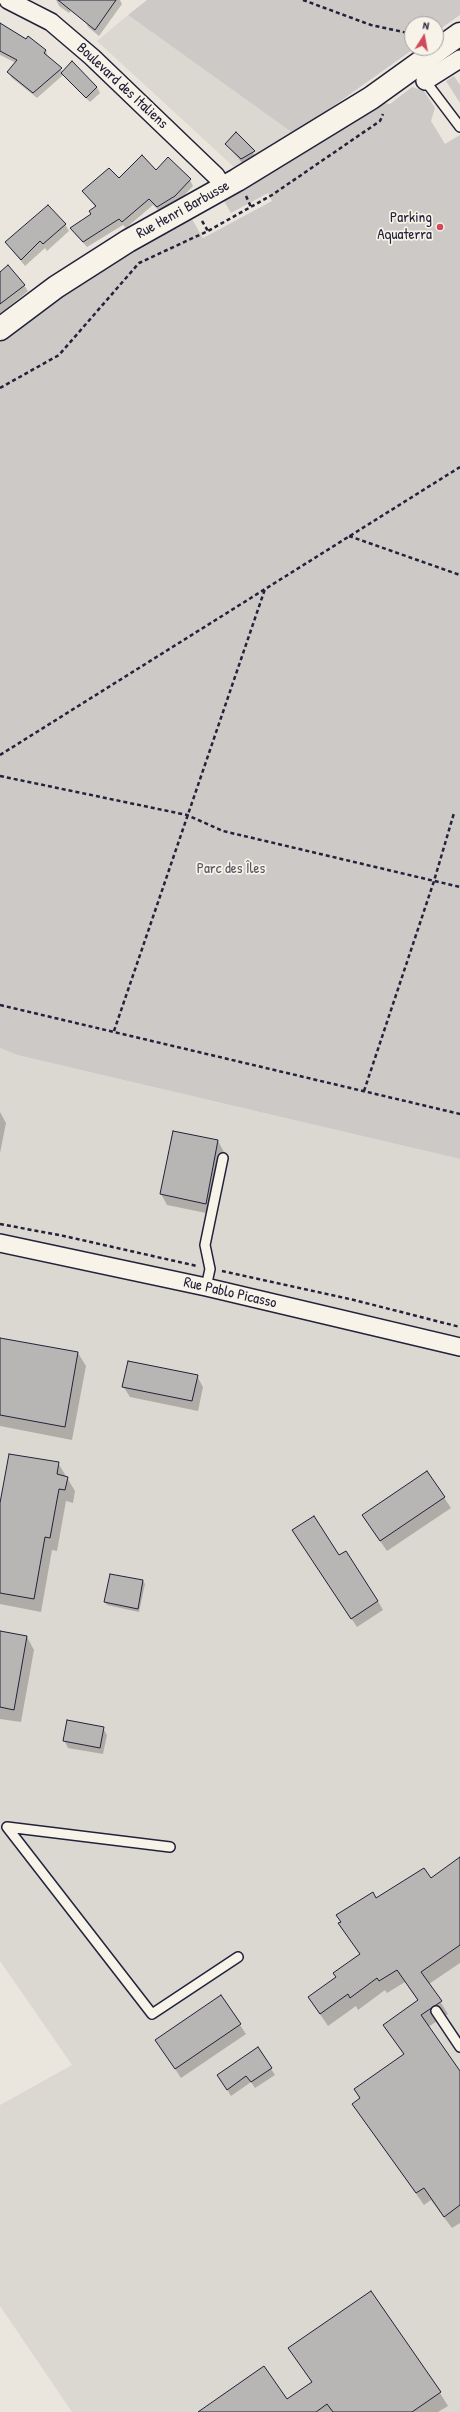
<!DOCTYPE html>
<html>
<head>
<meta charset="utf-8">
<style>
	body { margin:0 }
	#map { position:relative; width:460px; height:2412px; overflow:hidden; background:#eae6de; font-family:"Patrick Hand",sans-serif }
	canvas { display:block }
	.north { position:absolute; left:404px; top:16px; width:40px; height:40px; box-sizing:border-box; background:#f7f3e8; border:1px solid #a29fa3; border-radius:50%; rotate:11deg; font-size:11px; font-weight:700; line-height:16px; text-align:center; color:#22223b }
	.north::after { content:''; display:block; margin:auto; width:14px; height:18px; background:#d1495b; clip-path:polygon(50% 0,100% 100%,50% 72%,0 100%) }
</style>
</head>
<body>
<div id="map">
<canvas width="460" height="2412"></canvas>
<div class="north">N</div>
</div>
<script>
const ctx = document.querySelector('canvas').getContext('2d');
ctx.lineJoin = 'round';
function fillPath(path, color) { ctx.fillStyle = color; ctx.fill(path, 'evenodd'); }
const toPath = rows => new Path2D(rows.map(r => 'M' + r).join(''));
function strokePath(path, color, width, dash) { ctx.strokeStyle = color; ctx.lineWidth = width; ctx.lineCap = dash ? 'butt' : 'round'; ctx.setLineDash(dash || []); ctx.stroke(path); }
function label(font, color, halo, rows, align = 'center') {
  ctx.font = font + ' "Patrick Hand",sans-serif'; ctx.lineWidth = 3.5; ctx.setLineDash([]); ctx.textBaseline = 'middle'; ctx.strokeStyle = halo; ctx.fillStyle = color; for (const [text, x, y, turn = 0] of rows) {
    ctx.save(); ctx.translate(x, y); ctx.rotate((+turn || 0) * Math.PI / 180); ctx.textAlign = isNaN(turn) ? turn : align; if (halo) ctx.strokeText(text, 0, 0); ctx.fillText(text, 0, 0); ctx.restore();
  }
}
fillPath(toPath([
	[128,15,294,134,236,169,97,41],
	[0,1048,17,1055,460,1159,460,2412,72,2412,0,2306,0,2105,72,2065,0,1961]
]), '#dbd8d2');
fillPath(toPath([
	[147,0,460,0,460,15,436,32,436,24,412,24,412,48,415,48,294,134,128,15],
	[454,76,460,85,460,103,446,81],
	[412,87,424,91,435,108,431,121,445,144,460,135,460,1159,17,1055,0,1048,0,338,48,302,189,214,203,238,272,201,268,193,231,213,224,201,224,198,379,102,390,104]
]), '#cdc9c6');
fillPath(toPath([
	[56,0,79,0,69,13,59,6],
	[101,0,120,0,122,4,99,36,88,27,85,21],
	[0,25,46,50,48,58,63,72,97,87,100,93,90,102,63,75,37,98,12,78,8,72,16,63,0,55],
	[236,133,258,159,245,166,226,144],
	[156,171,190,180,193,186,177,203,161,213,153,205,126,228,123,225,87,247,75,234,71,228,92,215,96,208,83,191,119,179],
	[65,224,69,231,47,251,45,248,25,266,6,243],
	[0,273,24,285,28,291,0,314],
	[0,1112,6,1123,0,1153],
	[174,1132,218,1141,224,1152,211,1214,167,1205,161,1194],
	[0,1339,78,1353,86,1366,72,1440,0,1426],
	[197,1376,203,1387,198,1411,130,1397,123,1386],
	[58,1463,75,1491,73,1503,66,1501,57,1551,52,1550,41,1612,0,1604,0,1508],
	[427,1472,451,1508,387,1551,369,1525],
	[299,1540,378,1601,383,1610,357,1627],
	[143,1581,145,1584,139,1612,107,1605,105,1602],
	[0,1632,27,1637,34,1650,21,1722,0,1719],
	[103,1728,107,1735,103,1754,68,1748,64,1740],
	[460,1858,460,1963,429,1984,448,2014,428,2027,460,2072,460,2223,452,2228,431,2200,424,2205,353,2104,360,2099,355,2090,404,2055,384,2025,418,2001,405,1982,387,1993,385,1990,358,2010,356,2006,328,2026,309,1998,337,1978,360,1955,340,1923,376,1899,430,1880],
	[240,2025,246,2034,181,2078,156,2040],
	[258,2048,275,2075,255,2088,251,2082,231,2096,222,2081],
	[290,2348,440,2393,448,2406,438,2412,200,2412,287,2400,312,2383]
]), '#0003');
const building = toPath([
	[58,0,116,0,95,30,58,0],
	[0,23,26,39,28,36,46,50,44,53,62,68,33,93,7,72,17,60,0,51,0,23],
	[72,61,97,87,86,98,61,73,72,61],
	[236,132,255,151,241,159,225,144,236,132],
	[142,155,156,170,168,157,191,179,175,196,157,207,149,199,122,222,119,219,83,242,70,228,91,214,89,211,96,206,82,191,109,168,119,178,142,155],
	[48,205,66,224,43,244,40,241,21,260,5,242,48,205],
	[8,265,25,285,0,304,0,272,8,265],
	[173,1131,218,1140,206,1204,160,1194,173,1131],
	[0,1338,78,1352,65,1427,0,1415,0,1338],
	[128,1361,198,1375,192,1401,122,1387,128,1361],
	[9,1454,59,1462,57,1474,68,1477,65,1490,59,1489,50,1538,45,1537,34,1599,0,1593,0,1503,9,1454],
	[427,1471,445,1497,380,1541,362,1515,427,1471],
	[314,1516,339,1555,346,1551,378,1601,351,1619,292,1530,314,1516],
	[110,1574,143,1580,138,1609,104,1602,110,1574],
	[0,1631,27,1636,14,1710,0,1707,0,1631],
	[67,1720,104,1727,100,1748,63,1741,67,1720],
	[460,1857,460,1945,421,1972,442,2001,421,2015,460,2071,460,2205,444,2217,424,2188,416,2193,352,2104,360,2098,354,2089,404,2054,383,2025,418,2000,397,1970,379,1981,377,1978,350,1998,348,1994,320,2014,308,1997,336,1977,333,1973,360,1954,338,1923,341,1922,336,1915,373,1892,376,1898,424,1868,431,1878,460,1857],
	[221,1995,241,2024,175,2069,155,2040,221,1995],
	[258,2047,272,2068,251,2082,246,2076,227,2090,217,2075,258,2047],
	[371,2291,441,2392,412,2412,333,2412,327,2404,316,2412,198,2412,264,2366,287,2399,312,2382,288,2348,371,2291]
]);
fillPath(building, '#b8b6b5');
strokePath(building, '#22223b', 1);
const lane = toPath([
	[423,78,460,127],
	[206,1287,210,1269,205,1245,223,1158],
	[170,1847,7,1827,152,2014,238,1957],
	[436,2011,460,2047]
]);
const street = toPath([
	[8,0,51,22,92,57,216,176,223,187],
	[425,81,460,59],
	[0,1243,206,1287,460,1347]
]);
const secondary = toPath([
	[0,329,56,287,128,241,237,180,371,98,460,34]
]);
strokePath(lane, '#22223b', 12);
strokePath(street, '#22223b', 20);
strokePath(secondary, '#22223b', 25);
strokePath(toPath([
	[303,0,371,25,408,33,412,36],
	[246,196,251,207],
	[202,221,208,231],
	[0,388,59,355,139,263,208,231,272,195,380,121,383,114],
	[349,536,460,575],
	[0,755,460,467],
	[0,776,187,815,223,831,460,887],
	[0,1005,460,1114],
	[114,1031,265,589],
	[364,1091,434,881,454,813],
	[0,1224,64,1236,197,1266],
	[222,1271,354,1300,460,1327]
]), '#22223b', 2.5, [4, 3]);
strokePath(lane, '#f7f3e8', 9);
strokePath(street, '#f7f3e8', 17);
strokePath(secondary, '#f7f3e8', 22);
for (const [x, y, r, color] of [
	[440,227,4,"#d1495b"]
]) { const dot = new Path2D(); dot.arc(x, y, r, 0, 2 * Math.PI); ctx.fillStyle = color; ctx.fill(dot); strokePath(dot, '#f7f3e8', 1.5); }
label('15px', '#22223b', '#f7f3e8', [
	["Boulevard des Italiens",122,86,43],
	["Rue Henri Barbusse",183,210,-29],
	["Rue Pablo Picasso",230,1293,13]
]);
label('15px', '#22223b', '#f7f3e8', [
	["Parking",432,218],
	["Aquaterra",432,235]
], 'right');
label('15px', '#555465', '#f7f3e8', [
	["Parc des Îles",231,869]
]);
</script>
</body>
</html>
